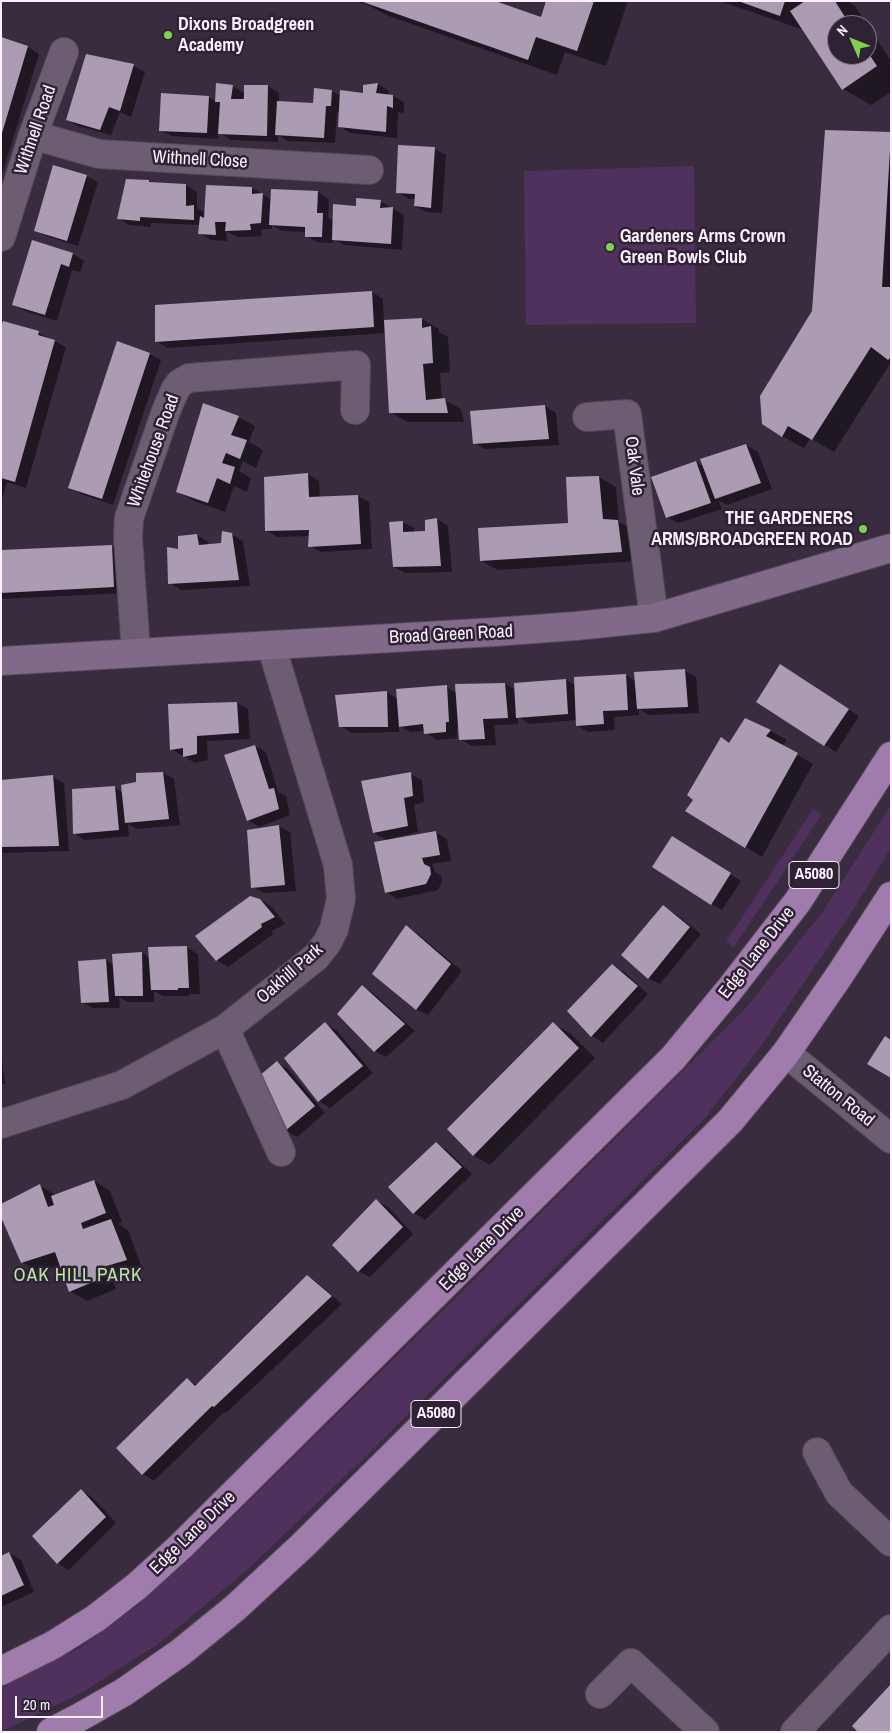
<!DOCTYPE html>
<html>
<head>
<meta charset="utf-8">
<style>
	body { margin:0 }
	#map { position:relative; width:892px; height:1733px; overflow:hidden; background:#3a2c3f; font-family:"Archivo Narrow",sans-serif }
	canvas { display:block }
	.frame { position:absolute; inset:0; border:2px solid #faf1fd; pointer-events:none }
	.north { position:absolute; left:827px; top:15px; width:50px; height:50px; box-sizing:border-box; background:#2f2234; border:1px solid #807584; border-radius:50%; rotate:314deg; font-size:14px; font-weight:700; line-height:20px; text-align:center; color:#faf1fd }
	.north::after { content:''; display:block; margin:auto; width:18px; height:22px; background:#7ed153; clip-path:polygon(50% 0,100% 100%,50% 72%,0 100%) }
	.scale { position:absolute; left:15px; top:1696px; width:88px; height:22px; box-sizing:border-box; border:2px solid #faf1fd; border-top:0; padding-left:6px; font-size:15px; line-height:18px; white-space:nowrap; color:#faf1fd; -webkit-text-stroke:4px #2f2234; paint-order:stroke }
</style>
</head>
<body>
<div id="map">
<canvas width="892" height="1733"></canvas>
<div class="frame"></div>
<div class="north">N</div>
<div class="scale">20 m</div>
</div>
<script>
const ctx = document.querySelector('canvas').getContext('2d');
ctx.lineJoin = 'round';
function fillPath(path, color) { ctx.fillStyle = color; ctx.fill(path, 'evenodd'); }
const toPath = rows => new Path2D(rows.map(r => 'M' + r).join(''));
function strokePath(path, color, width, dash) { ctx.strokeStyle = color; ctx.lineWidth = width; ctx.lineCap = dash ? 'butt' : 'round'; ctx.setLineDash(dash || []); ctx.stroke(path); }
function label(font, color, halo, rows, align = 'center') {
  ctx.font = font + ' "Archivo Narrow",sans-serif'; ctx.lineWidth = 5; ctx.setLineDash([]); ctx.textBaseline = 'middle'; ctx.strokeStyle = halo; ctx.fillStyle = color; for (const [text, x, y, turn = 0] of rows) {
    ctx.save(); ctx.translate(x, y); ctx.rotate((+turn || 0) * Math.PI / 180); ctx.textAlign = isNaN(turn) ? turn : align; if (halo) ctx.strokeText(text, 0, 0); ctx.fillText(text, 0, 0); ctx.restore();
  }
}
fillPath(toPath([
	[694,166,696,323,526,325,524,171],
	[891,805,891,848,851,913,761,1046,706,1117,358,1464,246,1571,157,1645,81,1693,1,1732,1,1688,80,1648,137,1606,196,1553,483,1271,745,1009,821,914],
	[813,809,822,814,734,947,726,942]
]), '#50305c');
fillPath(toPath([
	[357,1,492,1,541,19,547,1,628,1,606,66,565,52,557,75,386,15,370,6],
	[720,1,847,1,855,6,891,61,891,92,871,105,843,89,804,30],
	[837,25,867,25,867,55,837,55],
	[1,38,28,47,39,54,1,178],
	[87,56,134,66,145,72,131,117,120,112,111,135,78,126,67,119],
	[378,84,389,91,388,95,393,96,404,102,404,113,398,112,397,138,350,133,339,126,340,112,337,112,335,143,288,141,278,135,278,142,231,140,218,132,218,139,172,136,160,130,209,97,216,102,232,86,244,93,243,100,268,86,279,93,279,102,314,104,331,91,341,96,364,94,364,86],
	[891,134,891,362,834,452,810,438,804,448,782,436,814,311],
	[434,149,446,155,442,213,426,212,415,206,416,199,409,199,398,192],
	[86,176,98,182,78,246,46,236,35,230],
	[149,181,152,184,186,185,197,192,197,208,205,213,252,188,272,200,318,192,329,199,328,218,334,221,357,207,380,201,404,215,402,250,344,245,333,239,333,243,317,242,306,236,306,232,282,231,272,225,272,229,261,229,262,236,238,237,226,231,227,241,211,240,200,233,200,225,151,223,151,227,129,225,118,218],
	[32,242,73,254,84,261,80,272,72,270,57,321,25,311,14,305],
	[372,292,383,299,384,321,422,319,439,329,439,332,448,337,450,372,440,373,442,400,444,400,461,409,464,422,407,422,390,412,386,333,168,348,156,341],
	[4,323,39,333,66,347,26,488,7,482,1,502,1,331],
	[118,343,150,354,161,360,113,505,81,494,70,487],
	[545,406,556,413,559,445,485,449,474,443],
	[238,417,255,426,249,442,263,450,256,468,243,461,239,471,251,478,247,492,234,486,225,512,194,501,177,491],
	[746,445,758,452,772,489,727,505,718,500,722,509,678,523,667,517,696,462,704,467],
	[308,474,319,481,320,498,357,496,369,502,372,549,321,552,310,546,310,536,277,537,266,530,265,478],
	[599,477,616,487,619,522,634,531,638,561,498,570,481,561,569,525],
	[437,519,448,526,452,572,405,573,394,567,403,522,414,528,414,533,427,533,426,521],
	[231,534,243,541,250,586,181,590,170,583,179,550,197,535,208,542,209,545,223,544],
	[112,546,123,553,125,593,1,599,1,552],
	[685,671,696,677,699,713,649,715,639,709,639,715,614,717,615,730,589,732,577,726,577,720,529,724,518,717,518,724,494,725,496,745,472,746,460,739,459,728,457,727,457,738,437,740,426,733,425,731,411,732,399,726,399,732,352,733,340,726,386,692,398,699,446,687,457,693,505,684,516,690,515,684,566,680,575,685,625,675,636,681],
	[792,672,859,716,836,752,758,702],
	[237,703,248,709,250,739,207,741,208,760,195,763,171,749,169,706],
	[745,720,771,731,787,740,782,746,813,764,762,857,687,810],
	[255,746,266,752,278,792,286,796,290,815,259,827,248,820],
	[163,773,174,779,180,825,137,829,128,824,129,836,85,840,74,833,114,787,123,793,137,783],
	[410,774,422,780,424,802,414,805,418,832,393,838,393,840,435,832,447,839,451,861,432,864,435,872,441,875,442,881,438,890,397,899,386,892,388,841,374,833],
	[53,777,64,783,69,851,1,853,1,782],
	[279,826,290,832,296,891,264,893,253,887],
	[684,844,741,881,722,910,711,904],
	[260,900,272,907,285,924,272,931,273,934,228,967,217,960],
	[663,907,674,913,701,934,660,984,648,978],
	[407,927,418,934,462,971,428,1015,416,1009],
	[186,947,198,954,200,994,189,994,189,996,163,996,154,991,154,1002,128,1002,119,997,120,1008,93,1008,82,1002,106,960,114,965,142,953,150,958],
	[612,966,624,972,648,994,603,1043,592,1036],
	[362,986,373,993,415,1031,386,1057,375,1051],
	[325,1024,336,1030,373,1073,330,1108,319,1101,285,1058],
	[553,1024,570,1033,595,1058,490,1165,473,1155],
	[1,1049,5,1084,1,1084],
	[277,1062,288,1069,325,1113,297,1137,285,1130],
	[436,1143,447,1150,472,1174,425,1220,414,1213,390,1187],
	[94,1181,110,1191,122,1222,118,1224,128,1230,143,1270,112,1278,116,1289,87,1301,70,1291,61,1265,38,1272,22,1262,40,1186,56,1195],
	[376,1200,388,1207,413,1234,370,1277,359,1271],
	[307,1276,318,1283,342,1304,226,1413,224,1412,154,1481,143,1474,187,1379,197,1385],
	[81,1491,92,1497,116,1523,69,1570,57,1563],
	[9,1553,21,1560,34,1592,1,1607,1,1557]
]), '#0007');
fillPath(toPath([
	[495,1,541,17,546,1,594,1,577,51,536,37,528,60,363,2],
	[738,1,785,1,780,16],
	[805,1,835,1,850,25,837,25,837,55,867,55,867,51,877,66,842,90,790,11],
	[1,37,28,46,2,133,1,133],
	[86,54,134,64,120,111,109,107,100,130,66,120],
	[216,83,233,85,231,99,244,99,244,85,268,85,267,136,218,134,220,102,215,102],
	[378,83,376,93,393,95,393,108,387,106,386,132,338,127,340,90,363,93,363,85],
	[314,88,332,90,331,106,326,106,324,138,275,135,277,101,313,103],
	[161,93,209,96,207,133,159,131],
	[825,130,891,132,882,287,891,287,891,357,888,360,871,347,812,440,788,426,782,437,762,424,760,396,812,311],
	[398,145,435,147,431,208,414,206,415,194,396,193],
	[53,165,87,175,67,241,34,231],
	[126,179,149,180,149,182,186,184,186,206,194,205,194,220,140,217,140,221,117,219],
	[206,185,252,187,252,194,263,193,261,223,250,224,251,230,225,231,226,222,215,222,216,235,198,234,200,216,204,218],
	[271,189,318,191,317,213,323,213,322,237,305,237,305,227,269,225],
	[356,198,381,200,380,208,393,207,391,244,332,240,333,204,356,206],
	[32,240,73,253,69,267,61,264,45,315,12,305],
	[372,291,374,327,155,342,155,305],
	[422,318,422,328,431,326,433,363,423,364,426,400,445,398,448,413,389,413,384,320],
	[3,321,39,331,38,335,55,340,15,482,1,478,1,326],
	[117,341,150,353,102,499,68,488],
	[203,403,239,416,231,435,247,440,240,459,226,453,222,463,235,467,230,484,217,478,208,503,176,492],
	[545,405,549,439,473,444,470,411],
	[746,444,761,483,715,499,700,459],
	[696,461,711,503,666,518,651,477],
	[308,473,309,497,358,495,361,544,308,547,309,530,265,531,264,477],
	[599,476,603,519,618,520,622,552,480,561,478,528,568,523,566,477],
	[437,518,441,566,393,567,389,522,403,521,403,532,425,531,425,520],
	[222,531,232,533,239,580,168,584,167,547,178,549,178,536,197,534,199,545,221,543],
	[112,545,114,587,1,593,1,550],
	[780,664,849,709,824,746,756,702],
	[685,669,688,707,637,709,634,672],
	[626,674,628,710,603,711,604,724,576,726,574,677],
	[566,679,568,714,516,718,514,683],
	[505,683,508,718,483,719,485,739,459,740,455,684],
	[447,685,449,722,446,722,446,732,424,734,423,724,399,727,396,689],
	[387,691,388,727,339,727,335,695],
	[237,702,239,733,197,736,197,754,183,757,183,748,170,750,168,704],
	[745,718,771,730,766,736,798,753,745,848,685,811,693,800,687,795,721,737,729,743],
	[255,745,269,789,274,788,279,809,247,821,224,755],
	[163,772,169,819,125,823,121,785,136,782,136,773],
	[411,772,413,796,404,798,408,826,373,833,361,781],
	[53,775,59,846,1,847,1,780],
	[115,786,119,830,73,834,72,789],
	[279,825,285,885,251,888,247,830],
	[436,831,440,855,422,858,424,864,430,867,431,874,426,884,385,893,374,842],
	[672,836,731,873,711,905,652,867],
	[250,896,260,899,275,917,261,924,262,927,216,961,195,936],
	[663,905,690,927,648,979,621,955],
	[406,925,451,964,416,1010,372,974],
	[187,946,189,988,178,988,178,990,151,990,148,947],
	[142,952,143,996,115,996,112,954],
	[106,959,109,1002,81,1003,78,961],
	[612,964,638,986,591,1037,567,1011],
	[362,985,405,1024,374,1052,337,1014],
	[325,1022,363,1066,318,1102,284,1058],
	[553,1022,579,1048,473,1156,447,1129],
	[885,1036,891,1040,891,1078,867,1064],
	[277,1061,315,1106,285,1131,253,1081],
	[436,1142,462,1167,413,1214,388,1187],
	[94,1180,106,1213,81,1223,83,1229,111,1219,127,1260,96,1269,100,1279,69,1292,55,1252,21,1263,1,1217,1,1204,40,1184,48,1207,54,1205,51,1196],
	[376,1199,403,1227,358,1272,332,1245],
	[307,1275,332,1296,214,1407,212,1406,142,1475,116,1448,187,1378,195,1386],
	[81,1489,106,1517,57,1564,32,1536],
	[9,1552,24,1585,1,1596,1,1556],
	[891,1684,891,1732,858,1732,852,1726]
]), '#ac9cb3');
const minor = toPath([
	[33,135,99,154,369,170],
	[1,237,33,135,64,52],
	[587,417,627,414,654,618],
	[136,652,128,538,129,518,166,411,175,390,180,383,189,378,356,365,355,410],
	[225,1029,281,1152],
	[786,1053,891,1139],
	[1,1124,122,1085,225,1029,316,957,327,943,334,929,341,899,338,865,271,645],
	[817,1452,839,1493,891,1542],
	[600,1694,631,1663,705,1732],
	[795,1732,891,1629]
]);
const secondary = toPath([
	[1,661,494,632,576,626,654,618,891,548]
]);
const trunk = toPath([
	[1,1671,53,1645,96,1618,137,1586,181,1546,673,1058,730,989,798,901,891,756],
	[51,1732,80,1717,124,1692,181,1652,235,1608,302,1546,730,1121,786,1053,841,973,891,896]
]);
strokePath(minor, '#554959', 30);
strokePath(secondary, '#554959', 30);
strokePath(trunk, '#554959', 30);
strokePath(minor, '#6d5d73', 28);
strokePath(secondary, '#806989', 28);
strokePath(trunk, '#a07cac', 28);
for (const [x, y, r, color] of [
	[168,35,5,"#7ed153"],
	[610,247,5,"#7ed153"],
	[863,529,5,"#7ed153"]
]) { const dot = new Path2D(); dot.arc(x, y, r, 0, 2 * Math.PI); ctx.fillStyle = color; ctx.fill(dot); strokePath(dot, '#2f2234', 2); }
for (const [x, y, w] of [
	[814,875,50],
	[436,1414,50]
]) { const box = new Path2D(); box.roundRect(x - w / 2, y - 13.5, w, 27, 4); ctx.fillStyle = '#2f2234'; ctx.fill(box); strokePath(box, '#faf1fd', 1); }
label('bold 16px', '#faf1fd', null, [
	["A5080",814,875],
	["A5080",436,1414]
]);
label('bold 18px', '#faf1fd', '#2f2234', [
	["Dixons Broadgreen",178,25],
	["Academy",178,46],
	["Gardeners Arms Crown",620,237],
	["Green Bowls Club",620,258],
	["THE GARDENERS",853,519,"right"],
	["ARMS/BROADGREEN ROAD",853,540,"right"]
], 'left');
label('18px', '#faf1fd', '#2f2234', [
	["Withnell Road",36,130,-71],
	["Withnell Close",200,160,3],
	["Whitehouse Road",154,451,-70],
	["Oak Vale",634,466,83],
	["Broad Green Road",451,635,-3],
	["Edge Lane Drive",757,953,-52],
	["Oakhill Park",290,974,-41],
	["Statton Road",838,1096,39],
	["Edge Lane Drive",482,1249,-45],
	["Edge Lane Drive",193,1533,-44]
]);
ctx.letterSpacing = '1px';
label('19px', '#b7e5a3', '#2f2234', [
	["OAK HILL PARK",78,1276]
]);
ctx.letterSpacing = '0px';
</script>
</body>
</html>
